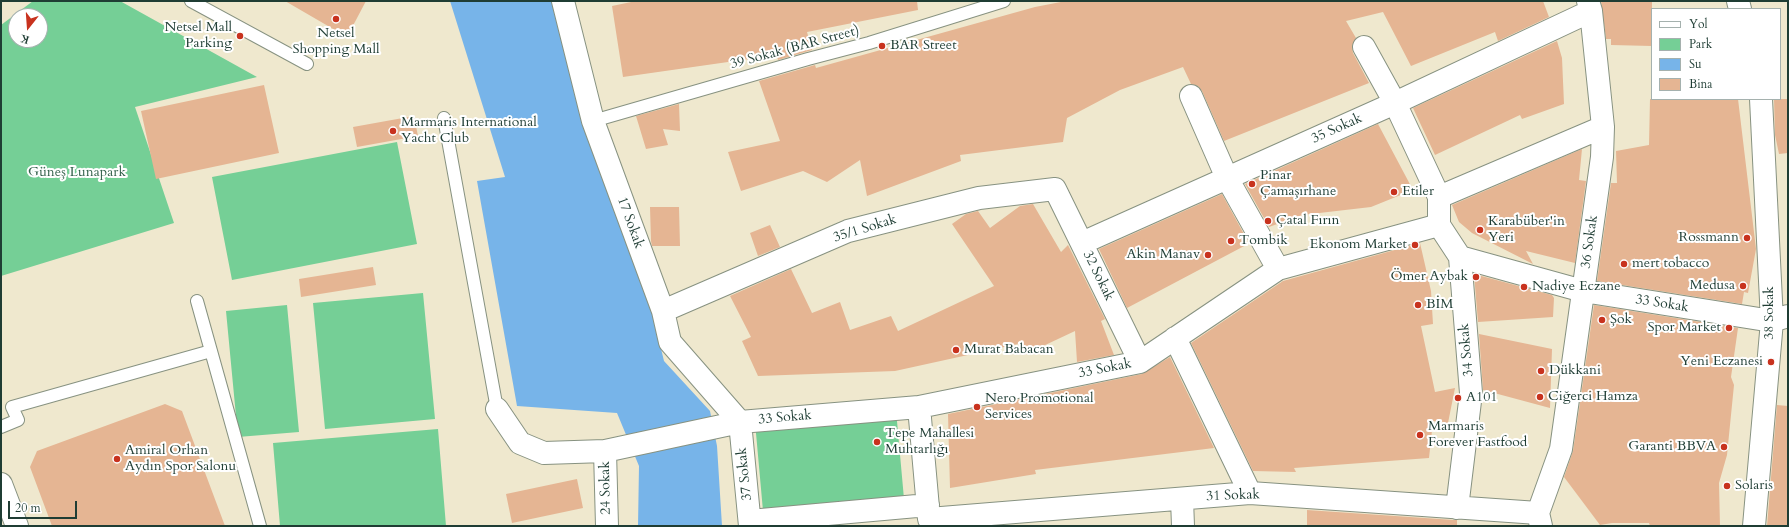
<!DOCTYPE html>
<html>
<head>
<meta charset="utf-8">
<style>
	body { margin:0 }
	#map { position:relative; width:1789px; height:527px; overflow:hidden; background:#efe8ce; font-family:Cardo,serif }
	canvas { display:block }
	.frame { position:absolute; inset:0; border:2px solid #1f3d34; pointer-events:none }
	.legend { position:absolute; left:1651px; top:8px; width:130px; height:92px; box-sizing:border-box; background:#fff; border:1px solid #a5b1ae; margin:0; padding:5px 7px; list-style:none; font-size:12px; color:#1f3d34 }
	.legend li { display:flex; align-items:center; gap:8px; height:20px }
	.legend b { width:20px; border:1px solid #a5b1ae }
	.north { position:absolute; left:8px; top:8px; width:40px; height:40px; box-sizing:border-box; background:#fff; border:1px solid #a5b1ae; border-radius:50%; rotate:197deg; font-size:11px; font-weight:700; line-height:16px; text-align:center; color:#1f3d34 }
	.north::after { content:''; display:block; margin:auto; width:14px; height:18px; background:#c8321e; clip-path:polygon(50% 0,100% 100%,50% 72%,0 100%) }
	.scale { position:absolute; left:8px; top:501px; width:69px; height:18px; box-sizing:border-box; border:2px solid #1f3d34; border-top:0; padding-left:5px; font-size:12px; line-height:14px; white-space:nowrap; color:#1f3d34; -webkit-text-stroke:3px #fff; paint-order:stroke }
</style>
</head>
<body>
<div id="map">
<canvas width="1789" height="527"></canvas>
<div class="frame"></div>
<ul class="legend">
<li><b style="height:5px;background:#fff"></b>Yol</li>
<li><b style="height:11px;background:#75cf96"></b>Park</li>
<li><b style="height:11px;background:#77b4e9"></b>Su</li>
<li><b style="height:11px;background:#e5b593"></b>Bina</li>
</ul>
<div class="north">K</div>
<div class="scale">20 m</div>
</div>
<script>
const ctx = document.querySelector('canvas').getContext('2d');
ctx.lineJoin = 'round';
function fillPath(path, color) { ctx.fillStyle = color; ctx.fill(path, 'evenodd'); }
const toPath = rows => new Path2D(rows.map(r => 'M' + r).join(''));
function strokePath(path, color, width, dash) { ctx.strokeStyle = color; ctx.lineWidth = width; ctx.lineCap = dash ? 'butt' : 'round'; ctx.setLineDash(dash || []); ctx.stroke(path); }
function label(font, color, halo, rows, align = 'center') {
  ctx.font = font + ' Cardo,serif'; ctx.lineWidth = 4; ctx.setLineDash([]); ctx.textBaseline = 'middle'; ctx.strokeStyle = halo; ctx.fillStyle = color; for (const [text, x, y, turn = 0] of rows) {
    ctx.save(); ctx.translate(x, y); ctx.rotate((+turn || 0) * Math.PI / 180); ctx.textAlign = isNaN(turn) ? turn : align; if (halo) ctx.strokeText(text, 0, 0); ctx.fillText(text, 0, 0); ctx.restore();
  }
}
fillPath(toPath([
	[33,1,120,1,257,77,135,107,174,223,1,276,1,25],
	[16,16,40,16,40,40,16,40],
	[397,142,417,244,232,280,212,177],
	[423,293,435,419,325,429,313,303],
	[287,305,299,432,238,437,226,311],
	[896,410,904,499,763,511,755,422],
	[438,429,446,526,280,526,273,443]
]), '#75cf96');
fillPath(toPath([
	[450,1,552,1,601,152,613,151,664,361,710,411,717,446,722,526,638,526,639,466,617,413,517,406,477,181,505,177]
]), '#77b4e9');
fillPath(toPath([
	[285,1,366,1,347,37],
	[636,1,917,1,918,10,807,32,812,50,778,60,777,55,623,77,612,6],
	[1066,1,1543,1,1549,17,1498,41,1495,32,1411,66,1383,12,1346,21,1356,38,1352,46,1353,53,1369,83,1224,141,1202,91,1198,86,1191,84,1183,67,1120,90,1067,118,1063,142,960,155,961,161,867,196,860,160,827,182,803,171,741,191,728,152,780,141,759,81,815,65,816,68,1035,7],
	[1601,1,1652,1,1652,46,1611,45,1611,39,1606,39],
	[1557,41,1562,58,1564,104,1522,119,1520,115,1435,155,1413,108],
	[264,85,279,153,156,179,141,111],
	[1650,99,1738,99,1756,249,1748,293,1744,292,1742,304,1597,281,1611,183,1617,183,1616,151,1649,145],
	[1774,99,1788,99,1788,153,1779,154,1775,135],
	[679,104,680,131,663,129,668,145,646,149,636,116],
	[414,116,418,136,357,147,353,127],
	[1378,124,1413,190,1371,207,1302,215,1269,227,1245,184],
	[1582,149,1579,180,1586,181,1575,263,1526,251,1533,264,1472,233,1459,222,1452,205],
	[1222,194,1245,236,1244,237,1248,244,1127,308,1099,249],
	[1033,204,1061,252,1068,245,1105,319,1101,321,1114,355,1077,362,1075,331,1024,355,1018,344,895,371,758,376,742,341,751,337,730,296,791,269,812,313,840,302,850,330,891,316,898,331,994,286,952,224,966,214,978,211,990,228,1020,206],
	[650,207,679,207,680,246,652,246,651,241],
	[770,225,780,247,758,256,750,233],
	[1420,243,1431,291,1433,324,1421,326,1435,392,1455,388,1448,423,1433,421,1429,458,1294,468,1296,472,1253,471,1191,343,1283,281],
	[373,267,376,285,301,297,299,279],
	[1474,274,1552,295,1554,298,1553,317,1478,322],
	[1594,305,1738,328,1731,377,1734,385,1727,455,1719,483,1720,526,1650,526,1649,523,1612,523,1600,525,1564,477,1573,451],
	[1479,334,1552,349,1550,408,1483,390],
	[1170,357,1214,448,1035,470,1036,474,950,488,948,414,1142,374],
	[165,404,182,411,225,526,52,526,30,467,37,451],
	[1777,405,1788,406,1788,526,1767,526],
	[577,479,583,508,512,523,506,494],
	[1307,510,1454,520,1457,520,1457,526,1307,526]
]), '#e5b593');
const lane = toPath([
	[191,1,307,64],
	[444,118,497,409],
	[593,121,808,59,869,43,1004,1],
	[197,301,260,526],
	[1,427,18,420,12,407,211,351]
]);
const street = toPath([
	[563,1,593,121,663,311,670,342,740,422],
	[1738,1,1740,9],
	[1364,47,1395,103,1439,197,1439,225,1460,257,1471,393,1457,508],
	[1191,96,1227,178,1278,269],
	[1439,197,1603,127],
	[1082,243,1395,103,1591,11],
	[1460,257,1583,291,1772,321,1788,316],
	[663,311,848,231,979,198,1055,189,1140,362],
	[1175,338,1250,493],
	[919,407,929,519],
	[497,409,520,443,544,453,605,451,740,422,919,407,1140,362,1278,269,1439,225],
	[740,422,750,526],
	[605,451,607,526],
	[1,484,17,526],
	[1182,499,1183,526],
	[929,519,1250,493,1538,513],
	[750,521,928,505],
	[1541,526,1538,513,1561,449,1602,157,1603,127,1591,11,1588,1],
	[1754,526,1772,321,1761,99]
]);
strokePath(lane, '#879281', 14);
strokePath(street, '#879281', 24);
strokePath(lane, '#fff', 12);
strokePath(street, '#fff', 22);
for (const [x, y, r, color] of [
	[336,19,4,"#c8321e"],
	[240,36,4,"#c8321e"],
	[882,46,4,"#c8321e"],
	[393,131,4,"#c8321e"],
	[1252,184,4,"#c8321e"],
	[1394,192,4,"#c8321e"],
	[1268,221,4,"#c8321e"],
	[1480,230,4,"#c8321e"],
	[1747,238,4,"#c8321e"],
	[1231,241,4,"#c8321e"],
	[1415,245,4,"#c8321e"],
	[1208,255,4,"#c8321e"],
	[1624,264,4,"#c8321e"],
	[1476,277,4,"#c8321e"],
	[1743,286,4,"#c8321e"],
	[1524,287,4,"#c8321e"],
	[1418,305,4,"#c8321e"],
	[1602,320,4,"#c8321e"],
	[1729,328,4,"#c8321e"],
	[956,350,4,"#c8321e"],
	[1771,362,4,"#c8321e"],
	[1541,371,4,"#c8321e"],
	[1540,397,4,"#c8321e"],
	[1458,398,4,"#c8321e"],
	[977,407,4,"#c8321e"],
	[1420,435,4,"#c8321e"],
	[877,442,4,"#c8321e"],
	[1724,447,4,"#c8321e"],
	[117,459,4,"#c8321e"],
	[1727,486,4,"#c8321e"]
]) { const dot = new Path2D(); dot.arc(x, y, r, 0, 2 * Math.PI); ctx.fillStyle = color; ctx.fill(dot); strokePath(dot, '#fff', 1.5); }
label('14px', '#1f3d34', '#fff', [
	["Netsel Mall",232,28,"right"],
	["Parking",232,44,"right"],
	["Netsel",336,34,"center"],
	["Shopping Mall",336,50,"center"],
	["BAR Street",890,46],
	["Marmaris International",401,123],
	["Yacht Club",401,139],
	["Pinar",1260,176],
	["Çamaşırhane",1260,192],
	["Etiler",1402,192],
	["Çatal Fırın",1276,221],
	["Karabüber'in",1488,222],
	["Yeri",1488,238],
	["Rossmann",1739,238,"right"],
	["Tombik",1239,241],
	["Ekonom Market",1407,245,"right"],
	["Akin Manav",1200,255,"right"],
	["mert tobacco",1632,264],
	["Ömer Aybak",1468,277,"right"],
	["Medusa",1735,286,"right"],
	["Nadiye Eczane",1532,287],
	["BİM",1426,305],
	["Şok",1610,320],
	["Spor Market",1721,328,"right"],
	["Murat Babacan",964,350],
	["Yeni Eczanesi",1763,362,"right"],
	["Dükkani",1549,371],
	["Ciğerci Hamza",1548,397],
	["A101",1466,398],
	["Nero Promotional",985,399],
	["Services",985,415],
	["Marmaris",1428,427],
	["Forever Fastfood",1428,443],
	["Tepe Mahallesi",885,434],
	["Muhtarlığı",885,450],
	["Garanti BBVA",1716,447,"right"],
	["Amiral Orhan",125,451],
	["Aydın Spor Salonu",125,467],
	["Solaris",1735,486]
], 'left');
label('14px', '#1f3d34', '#fff', [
	["39 Sokak (BAR Street)",795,48,-15],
	["35 Sokak",1337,129,-24],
	["17 Sokak",630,223,70],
	["35/1 Sokak",865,229,-17],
	["36 Sokak",1590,242,-82],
	["32 Sokak",1098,276,64],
	["33 Sokak",1662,304,9],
	["38 Sokak",1770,313,-90],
	["34 Sokak",1467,350,-95],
	["33 Sokak",1105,369,-11],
	["33 Sokak",785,418,-5],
	["37 Sokak",745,474,-96],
	["24 Sokak",606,488,-91],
	["31 Sokak",1233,496,-2]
]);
label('14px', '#34624c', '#fff', [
	["Güneş Lunapark",77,173]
]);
</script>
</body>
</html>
